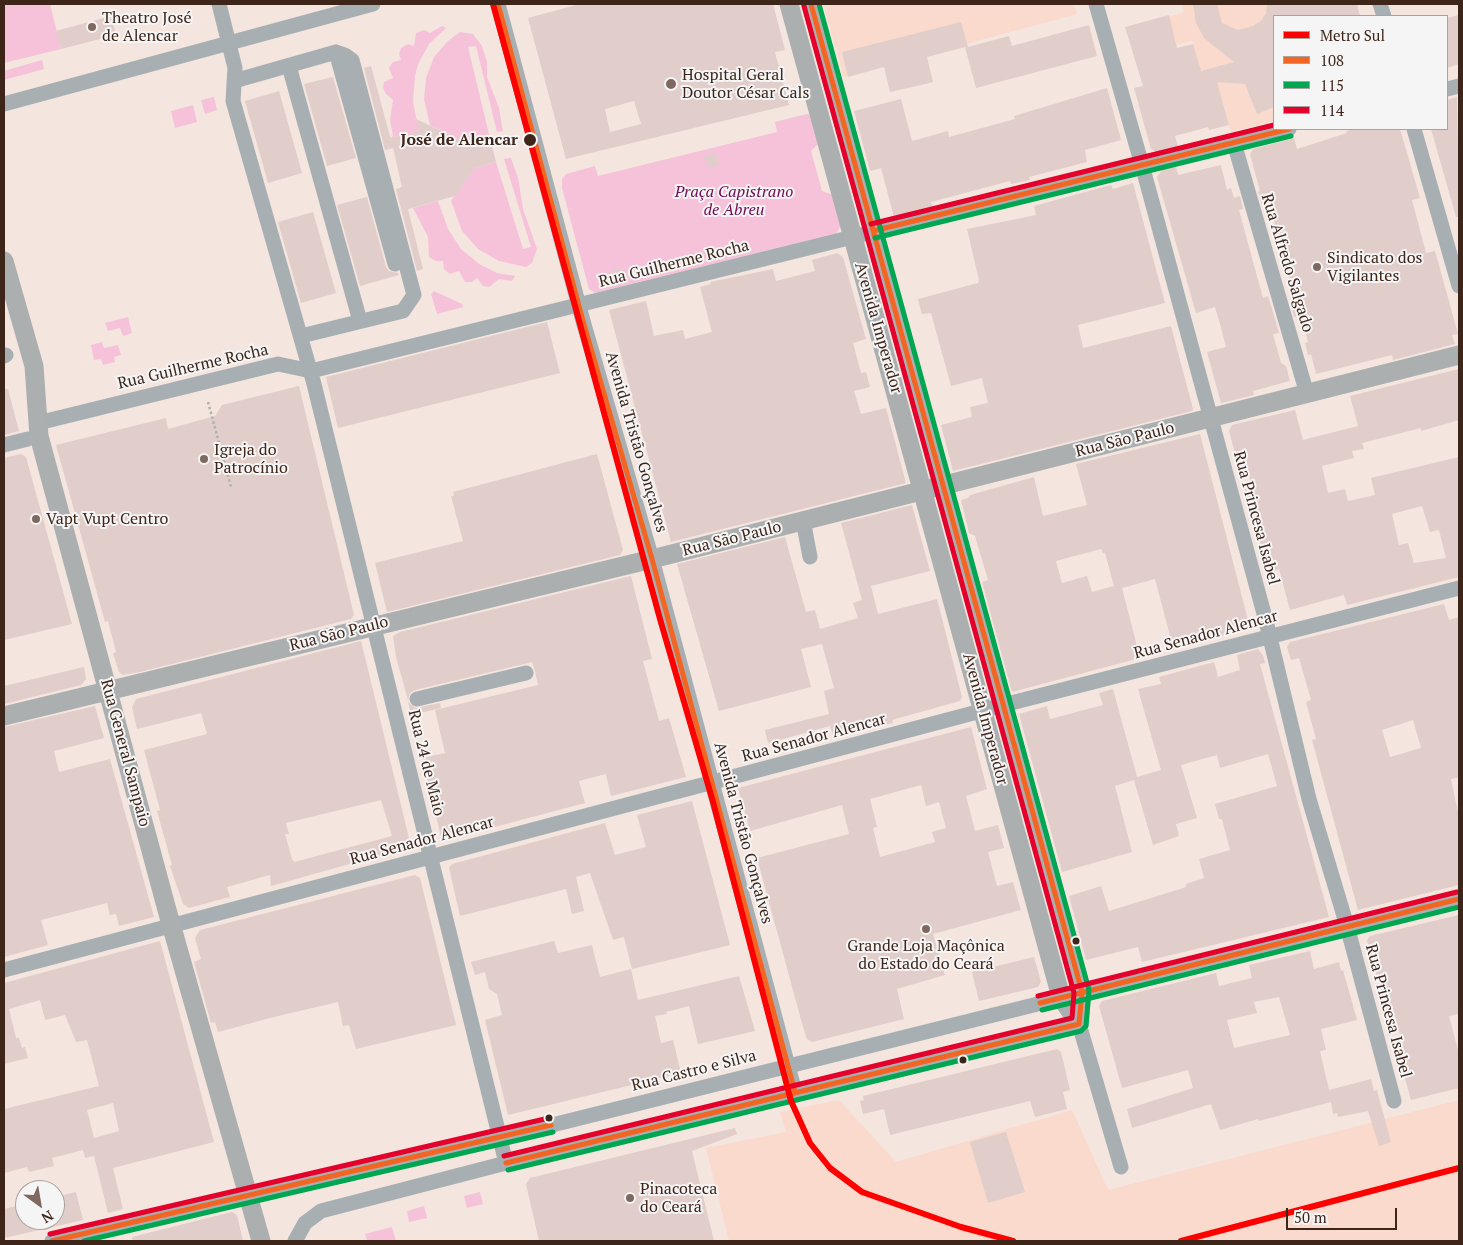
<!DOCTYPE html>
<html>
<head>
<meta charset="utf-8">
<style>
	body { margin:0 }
	#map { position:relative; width:1463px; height:1245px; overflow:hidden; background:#f4e5df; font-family:"PT Serif",serif }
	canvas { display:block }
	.frame { position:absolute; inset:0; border:5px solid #3e251a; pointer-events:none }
	.legend { position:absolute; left:1273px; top:15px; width:175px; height:115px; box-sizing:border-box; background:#f5f5f5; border:1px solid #aca29d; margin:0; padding:6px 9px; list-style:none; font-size:15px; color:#3e251a }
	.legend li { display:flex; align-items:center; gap:10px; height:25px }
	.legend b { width:25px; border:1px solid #aca29d }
	.north { position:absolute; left:15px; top:1180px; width:50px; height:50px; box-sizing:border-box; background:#f5f5f5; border:1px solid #aca29d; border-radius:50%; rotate:148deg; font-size:14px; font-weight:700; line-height:20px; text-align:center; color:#3e251a }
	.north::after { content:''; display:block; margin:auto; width:18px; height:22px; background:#7e685f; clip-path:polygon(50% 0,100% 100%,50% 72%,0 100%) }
	.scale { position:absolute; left:1286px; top:1208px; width:111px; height:22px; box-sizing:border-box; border:2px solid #3e251a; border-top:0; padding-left:6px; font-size:15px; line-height:18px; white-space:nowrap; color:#3e251a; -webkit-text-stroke:4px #f5f5f5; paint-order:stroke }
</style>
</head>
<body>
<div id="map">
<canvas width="1463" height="1245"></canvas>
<div class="frame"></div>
<ul class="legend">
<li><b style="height:6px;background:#f00"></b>Metro Sul</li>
<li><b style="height:6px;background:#f26522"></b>108</li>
<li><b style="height:6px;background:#00a651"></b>115</li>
<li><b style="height:6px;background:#e4002b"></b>114</li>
</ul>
<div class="north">N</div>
<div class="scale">50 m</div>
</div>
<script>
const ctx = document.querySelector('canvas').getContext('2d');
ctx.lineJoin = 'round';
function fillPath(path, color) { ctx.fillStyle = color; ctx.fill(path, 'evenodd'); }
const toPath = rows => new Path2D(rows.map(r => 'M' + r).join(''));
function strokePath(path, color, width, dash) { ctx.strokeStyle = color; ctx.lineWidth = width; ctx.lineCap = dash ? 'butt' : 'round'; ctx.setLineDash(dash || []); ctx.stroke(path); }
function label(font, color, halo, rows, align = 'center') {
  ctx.font = font + ' "PT Serif",serif'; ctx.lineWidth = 4; ctx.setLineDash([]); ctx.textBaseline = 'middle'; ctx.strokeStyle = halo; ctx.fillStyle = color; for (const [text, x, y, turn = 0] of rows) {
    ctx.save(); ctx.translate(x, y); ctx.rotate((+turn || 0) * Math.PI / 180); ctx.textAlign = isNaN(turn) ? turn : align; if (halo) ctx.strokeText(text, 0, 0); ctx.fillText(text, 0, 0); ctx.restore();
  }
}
fillPath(toPath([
	[823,4,1074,4,1077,14,844,77],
	[1182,4,1294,4,1297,16,1274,16,1274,121,1231,132,1213,68,1200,71,1192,41,1176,45,1169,17,1184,12],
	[839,1100,896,1162,1072,1110,1108,1190,1459,1100,1459,1241,729,1241,706,1148,786,1132,780,1112]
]), '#fadacc');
fillPath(toPath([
	[4,4,50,4,61,49,4,63],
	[442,26,446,28,429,44,418,64,415,76,413,102,419,131,390,138,393,136,390,120,393,100,386,94,383,88,384,82,393,78,389,68,393,62,401,60,399,54,401,48,408,44,414,46,416,33,424,30,430,33],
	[460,32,473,34,482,46,487,62,487,77,499,108,503,131,497,132,476,46,468,47,489,134,463,141,430,125,424,99,426,78,434,57,448,41],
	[42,60,44,69,4,80,4,71],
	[214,97,217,110,205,114,201,100],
	[193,105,197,122,175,128,171,111],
	[807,114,811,115,819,143,811,151,822,191,833,195,841,225,837,233,595,293,589,289,562,188,562,179,566,174,595,166,598,176,777,132,775,122],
	[511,158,518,178,523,209,537,249,532,263,526,267,499,261,478,249,462,231,451,201,474,168,496,162,523,249,531,247,504,159],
	[438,201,448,229,461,249,479,264,497,273,515,276,512,281,499,279,489,287,483,286,477,278,472,282,465,282,459,271,450,274,444,269,443,261,436,261,429,257,428,237,413,208],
	[434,291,462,304,463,307,437,314,431,294],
	[128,317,132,333,123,336,120,328,108,331,105,323],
	[102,342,104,348,118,345,121,355,114,357,115,362,103,365,101,359,94,360,91,345],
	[480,1192,483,1204,467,1208,464,1196],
	[424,1206,427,1218,409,1222,407,1211],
	[392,1227,396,1241,367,1241,365,1234]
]), '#f6c2da');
fillPath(toPath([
	[580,4,773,4,785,50,775,52,789,105,566,159,528,18],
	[634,101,641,124,610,132,605,109],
	[1193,4,1217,4,1222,23,1238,30,1253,26,1261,21,1266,13,1267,4,1357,4,1360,16,1274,16,1274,107,1257,114,1245,84,1217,82,1229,125,1209,130,1208,127,1175,136,1178,146,1157,152,1151,149,1134,88,1143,86,1125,27,1169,15,1177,48,1193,44,1201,71,1234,62,1204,38,1196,23],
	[1459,15,1459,64,1447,68,1447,18],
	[111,16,116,35,61,49,56,31],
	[961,22,968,47,1009,36,1012,46,1089,25,1097,56,976,88,965,47,927,57,933,82,921,85,890,92,884,67,848,77,842,52],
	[371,66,392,144,390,138,419,131,416,119,463,141,489,134,496,162,474,168,455,196,408,209,423,269,417,271,396,189,402,187,393,148,385,150,364,68],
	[333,77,356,158,327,166,304,84],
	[1107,88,1121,140,1085,150,1087,162,1029,177,1030,180,1011,184,1010,181,931,202,933,208,894,217,881,168,870,171,854,111,901,99,912,141,948,131,949,137,1015,119,1014,116],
	[279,91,302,173,268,183,245,101],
	[1457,97,1459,217,1456,217,1431,129,1447,129,1447,100],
	[1354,129,1400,129,1420,198,1412,200,1426,253,1435,251,1458,334,1452,335,1455,344,1393,360,1392,355,1316,374,1311,354,1308,355,1305,343,1308,342,1301,315,1294,317,1291,304,1298,302,1288,275,1269,203,1262,205,1258,192,1260,191,1250,154,1253,149,1294,138,1297,149,1347,133,1346,131],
	[716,153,719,165,708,168,704,156],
	[1221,165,1227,190,1231,188,1234,198,1240,196,1243,209,1239,210,1249,247,1263,298,1268,296,1272,309,1279,333,1273,334,1281,363,1286,366,1290,381,1253,391,1254,395,1221,403,1207,352,1226,347,1220,324,1215,307,1196,313,1157,177,1162,170,1176,167,1178,175],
	[1133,183,1165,303,1078,325,1083,348,1171,326,1193,409,1192,411,953,471,941,425,972,417,970,407,988,403,982,378,951,386,931,313,922,314,918,299,978,283,979,280,967,229,1036,215,1034,206,1111,185,1113,189],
	[367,197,386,267,389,271,398,273,399,275,360,286,337,205],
	[313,212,336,293,301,303,278,222],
	[837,253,843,257,866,339,853,343,861,373,866,372,870,387,854,391,861,414,886,408,906,483,671,542,609,310,646,301,654,336,683,330,685,339,712,332,700,287,711,284,710,282,773,269,776,281,815,271,812,260],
	[616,268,624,271,625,278,612,284,607,280,607,275],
	[547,322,560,373,338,428,326,377],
	[1459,369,1459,420,1421,431,1421,428,1362,443,1364,449,1352,451,1354,458,1322,466,1328,493,1345,489,1348,501,1375,495,1371,478,1459,457,1459,577,1347,605,1344,595,1290,610,1279,569,1269,573,1244,486,1251,484,1244,455,1236,457,1229,431,1232,425,1295,410,1303,440,1358,426,1350,396],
	[1422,506,1430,532,1439,530,1446,558,1414,563,1408,543,1399,545,1392,514],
	[299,386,354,615,351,619,140,672,123,675,119,672,113,653,116,652,108,621,105,622,56,445,166,418,168,429,215,416,222,405],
	[4,389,8,389,19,431,4,435],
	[1200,434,1250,628,1217,637,1216,632,1172,643,1155,579,1122,588,1140,658,1012,692,982,582,988,580,975,536,969,533,961,500,968,498,970,495,1034,477,1043,516,1087,505,1076,464],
	[1101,549,1103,553,1105,553,1114,586,1092,592,1087,576,1062,583,1056,561],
	[21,454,26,457,72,624,4,640,4,458],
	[597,454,623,550,620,555,387,612,375,563,463,541,451,496,454,496,453,492],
	[912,505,930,571,871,586,878,614,937,599,962,697,960,701,892,720,893,723,834,738,830,726,768,743,765,730,829,714,824,691,834,688,822,644,801,649,811,687,719,711,677,564,785,537,806,612,815,610,820,629,858,618,853,603,862,600,841,523],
	[631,576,652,659,643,661,659,721,669,718,686,777,611,796,606,774,579,781,585,803,442,841,422,758,445,753,435,710,538,685,535,671,532,662,524,664,415,690,410,693,408,700,396,657,393,636,400,632],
	[1444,604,1449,620,1459,617,1459,777,1451,779,1459,817,1459,885,1358,910,1312,740,1316,739,1306,702,1311,700,1299,658,1291,660,1287,647,1290,642],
	[1413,720,1421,748,1390,757,1382,730],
	[361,641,409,838,403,849,271,886,270,875,227,887,230,897,189,908,183,904,170,866,172,865,157,811,160,810,144,750,207,734,201,713,137,729,132,707,136,699],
	[381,800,392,836,294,862,292,859,285,834,289,834,286,823],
	[1258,649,1263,655,1265,663,1260,664,1329,917,1142,962,1138,947,1086,960,1069,896,1101,886,1109,911,1180,889,1186,887,1186,884,1204,878,1199,859,1230,850,1222,819,1219,819,1215,804,1277,786,1268,754,1220,768,1217,755,1181,765,1197,818,1176,824,1179,836,1153,845,1134,780,1115,786,1132,852,1062,872,1019,714,1047,706,1050,719,1103,705,1099,693,1113,689,1137,777,1161,770,1138,689,1161,684,1159,677,1214,662,1218,677,1240,670,1237,655],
	[84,667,86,679,81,685,4,704,4,686],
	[408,702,415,708,440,703,441,708,411,715],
	[95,706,104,738,54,751,59,772,110,759,154,917,119,926,116,914,110,915,107,903,41,920,48,945,4,957,4,727],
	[971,727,987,789,966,796,975,831,998,825,1004,848,988,852,997,886,1013,882,1021,910,933,934,945,975,897,989,904,1019,812,1042,807,1039,803,1027,757,858,849,834,842,805,750,831,738,788],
	[921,785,926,806,939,802,946,828,932,832,935,842,880,857,873,828,877,827,870,799],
	[692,801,730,945,632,969,624,937,613,940,590,873,576,877,584,911,572,914,566,889,460,916,449,868,452,864,605,823,615,855,646,847,637,815],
	[415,875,420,878,456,1025,356,1049,349,1025,343,1026,338,1002,274,1017,218,1032,215,1022,211,1023,194,962,201,959,195,938,200,930],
	[1459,915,1459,1014,1449,1016,1459,1054,1459,1088,1411,1100,1394,1039,1400,1034,1392,1005,1386,1007,1367,940,1370,936],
	[160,941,214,1142,113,1168,123,1209,108,1213,94,1156,85,1158,83,1150,52,1158,54,1166,29,1172,27,1167,4,1173,4,1109,99,1086,87,1040,76,1042,65,1015,45,1020,40,1000,9,1009,16,1038,19,1038,22,1048,25,1047,28,1058,4,1064,4,983],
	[113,1103,119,1131,94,1138,87,1110],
	[554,941,558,953,592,945,600,977,631,969,638,1000,739,976,755,1031,698,1044,689,1006,666,1012,667,1014,655,1016,661,1043,673,1040,681,1073,508,1115,485,1020,502,1015,497,994,489,989,485,972,475,975,471,962],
	[1310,951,1314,969,1339,962,1341,971,1343,970,1357,1020,1321,1029,1326,1050,1320,1051,1329,1090,1371,1079,1374,1091,1377,1090,1391,1142,1379,1146,1368,1111,1338,1117,1337,1113,1333,1114,1331,1102,1259,1121,1258,1119,1220,1130,1211,1104,1132,1128,1127,1109,1193,1088,1188,1070,1122,1088,1099,1006,1102,1001,1216,973,1219,986,1252,978,1249,965],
	[1279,997,1290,1035,1234,1048,1227,1020,1257,1013,1254,1002],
	[1034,957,1041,982,1038,987,979,1001,972,972],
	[1057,1049,1061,1052,1070,1090,1063,1092,1067,1109,1035,1117,1030,1101,890,1135,884,1109,863,1114,860,1101,864,1100,863,1096],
	[735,1128,737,1134,692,1151,714,1241,539,1241,526,1184,530,1178],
	[1006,1132,1025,1192,988,1203,970,1142],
	[76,1192,83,1220,4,1238,4,1209,25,1204,25,1220,55,1220,55,1197],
	[232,1212,237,1215,243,1241,132,1241,132,1237]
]), '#e1cdca');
strokePath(toPath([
	[208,402,231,487]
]), '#b2b1b1', 2.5, [2.5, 2.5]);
strokePath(toPath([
	[219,4,235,68,233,101,314,384,506,1163],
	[498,4,583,321,652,559,795,1092],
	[1096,4,1142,165,1266,621,1309,799,1347,926,1394,1101],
	[1380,4,1384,16],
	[336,52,395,264],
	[289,66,360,321],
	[234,81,336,52,345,55,352,60,414,295,403,311,301,336],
	[1447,89,1459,86],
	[4,104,373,4],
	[1414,129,1459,286],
	[1234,143,1307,394],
	[4,356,6,355],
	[38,423,278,364,311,371,1289,129],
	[4,445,28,439],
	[803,520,810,557],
	[417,699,526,673],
	[4,970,1015,702,1459,588],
	[52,1241,248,1194,500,1138,1459,899],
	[295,1241,305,1223,321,1211,506,1163,1079,1024,1121,1167]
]), '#a8afb2', 15);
strokePath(toPath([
	[789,4,1061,997,1079,1024],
	[811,4,1082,992,1079,1024],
	[4,261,34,366,39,436,167,910,261,1241],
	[4,716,652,559,1459,355]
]), '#acafb0', 19);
strokePath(toPath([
	[498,4,583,321,652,559,795,1092],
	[873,231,1289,129],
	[1040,1003,1459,899],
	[506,1163,1079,1024,1082,992,811,4],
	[52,1241,551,1125]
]), '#f26522', 5);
strokePath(toPath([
	[875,238,1291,136],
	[1042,1010,1459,907],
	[508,1170,1081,1031,1086,1026,1089,990,819,4],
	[84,1241,553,1132]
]), '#00a651', 5);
strokePath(toPath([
	[871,224,1274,125],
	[1038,996,1457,892],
	[504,1156,1072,1018,1074,993,804,6],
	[50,1234,549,1118]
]), '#e4002b', 5);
strokePath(toPath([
	[493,4,660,619,713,802,791,1101,810,1143,830,1168,862,1192,961,1227,1013,1241],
	[1181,1241,1459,1168]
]), '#f00', 6);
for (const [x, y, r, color] of [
	[92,27,5,"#7e685f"],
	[671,84,6,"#7e685f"],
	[530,140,7,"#3e251a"],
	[1317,267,5,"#7e685f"],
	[204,459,5,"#7e685f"],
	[36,519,5,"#7e685f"],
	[926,929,5,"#7e685f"],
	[1076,941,4.5,"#3e251a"],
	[963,1060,4.5,"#3e251a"],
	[549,1118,4.5,"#3e251a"],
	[630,1198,5,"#7e685f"]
]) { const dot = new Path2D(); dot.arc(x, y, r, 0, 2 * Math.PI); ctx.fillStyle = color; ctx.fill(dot); strokePath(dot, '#f5f5f5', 2); }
label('16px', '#3e251a', '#f5f5f5', [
	["Theatro José",102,18],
	["de Alencar",102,36],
	["Hospital Geral",682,75],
	["Doutor César Cals",682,93],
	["Sindicato dos",1327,258],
	["Vigilantes",1327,276],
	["Igreja do",214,450],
	["Patrocínio",214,468],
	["Vapt Vupt Centro",46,519],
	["Grande Loja Maçônica",926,946,"center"],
	["do Estado do Ceará",926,964,"center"],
	["Pinacoteca",640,1189],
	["do Ceará",640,1207]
], 'left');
label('bold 16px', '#3e251a', '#f5f5f5', [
	["José de Alencar",518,140]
], 'right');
label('italic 16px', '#720b54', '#f5f5f5', [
	["Praça Capistrano",734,192],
	["de Abreu",734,210]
]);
label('16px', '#3e251a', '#f5f5f5', [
	["Rua Alfredo Salgado",1287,263,73],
	["Rua Guilherme Rocha",674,264,-14],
	["Avenida Imperador",878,328,74],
	["Rua Guilherme Rocha",193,367,-13],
	["Rua São Paulo",1125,440,-14],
	["Avenida Tristão Gonçalves",636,442,74],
	["Rua Princesa Isabel",1256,518,75],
	["Rua São Paulo",732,539,-14],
	["Rua São Paulo",339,634,-14],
	["Rua Senador Alencar",1206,635,-15],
	["Avenida Imperador",985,719,75],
	["Rua Senador Alencar",814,738,-15],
	["Rua General Sampaio",125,753,75],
	["Rua 24 de Maio",426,763,76],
	["Avenida Tristão Gonçalves",743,833,75],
	["Rua Senador Alencar",422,841,-15],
	["Rua Princesa Isabel",1388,1011,75],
	["Rua Castro e Silva",694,1071,-14]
]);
</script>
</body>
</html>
